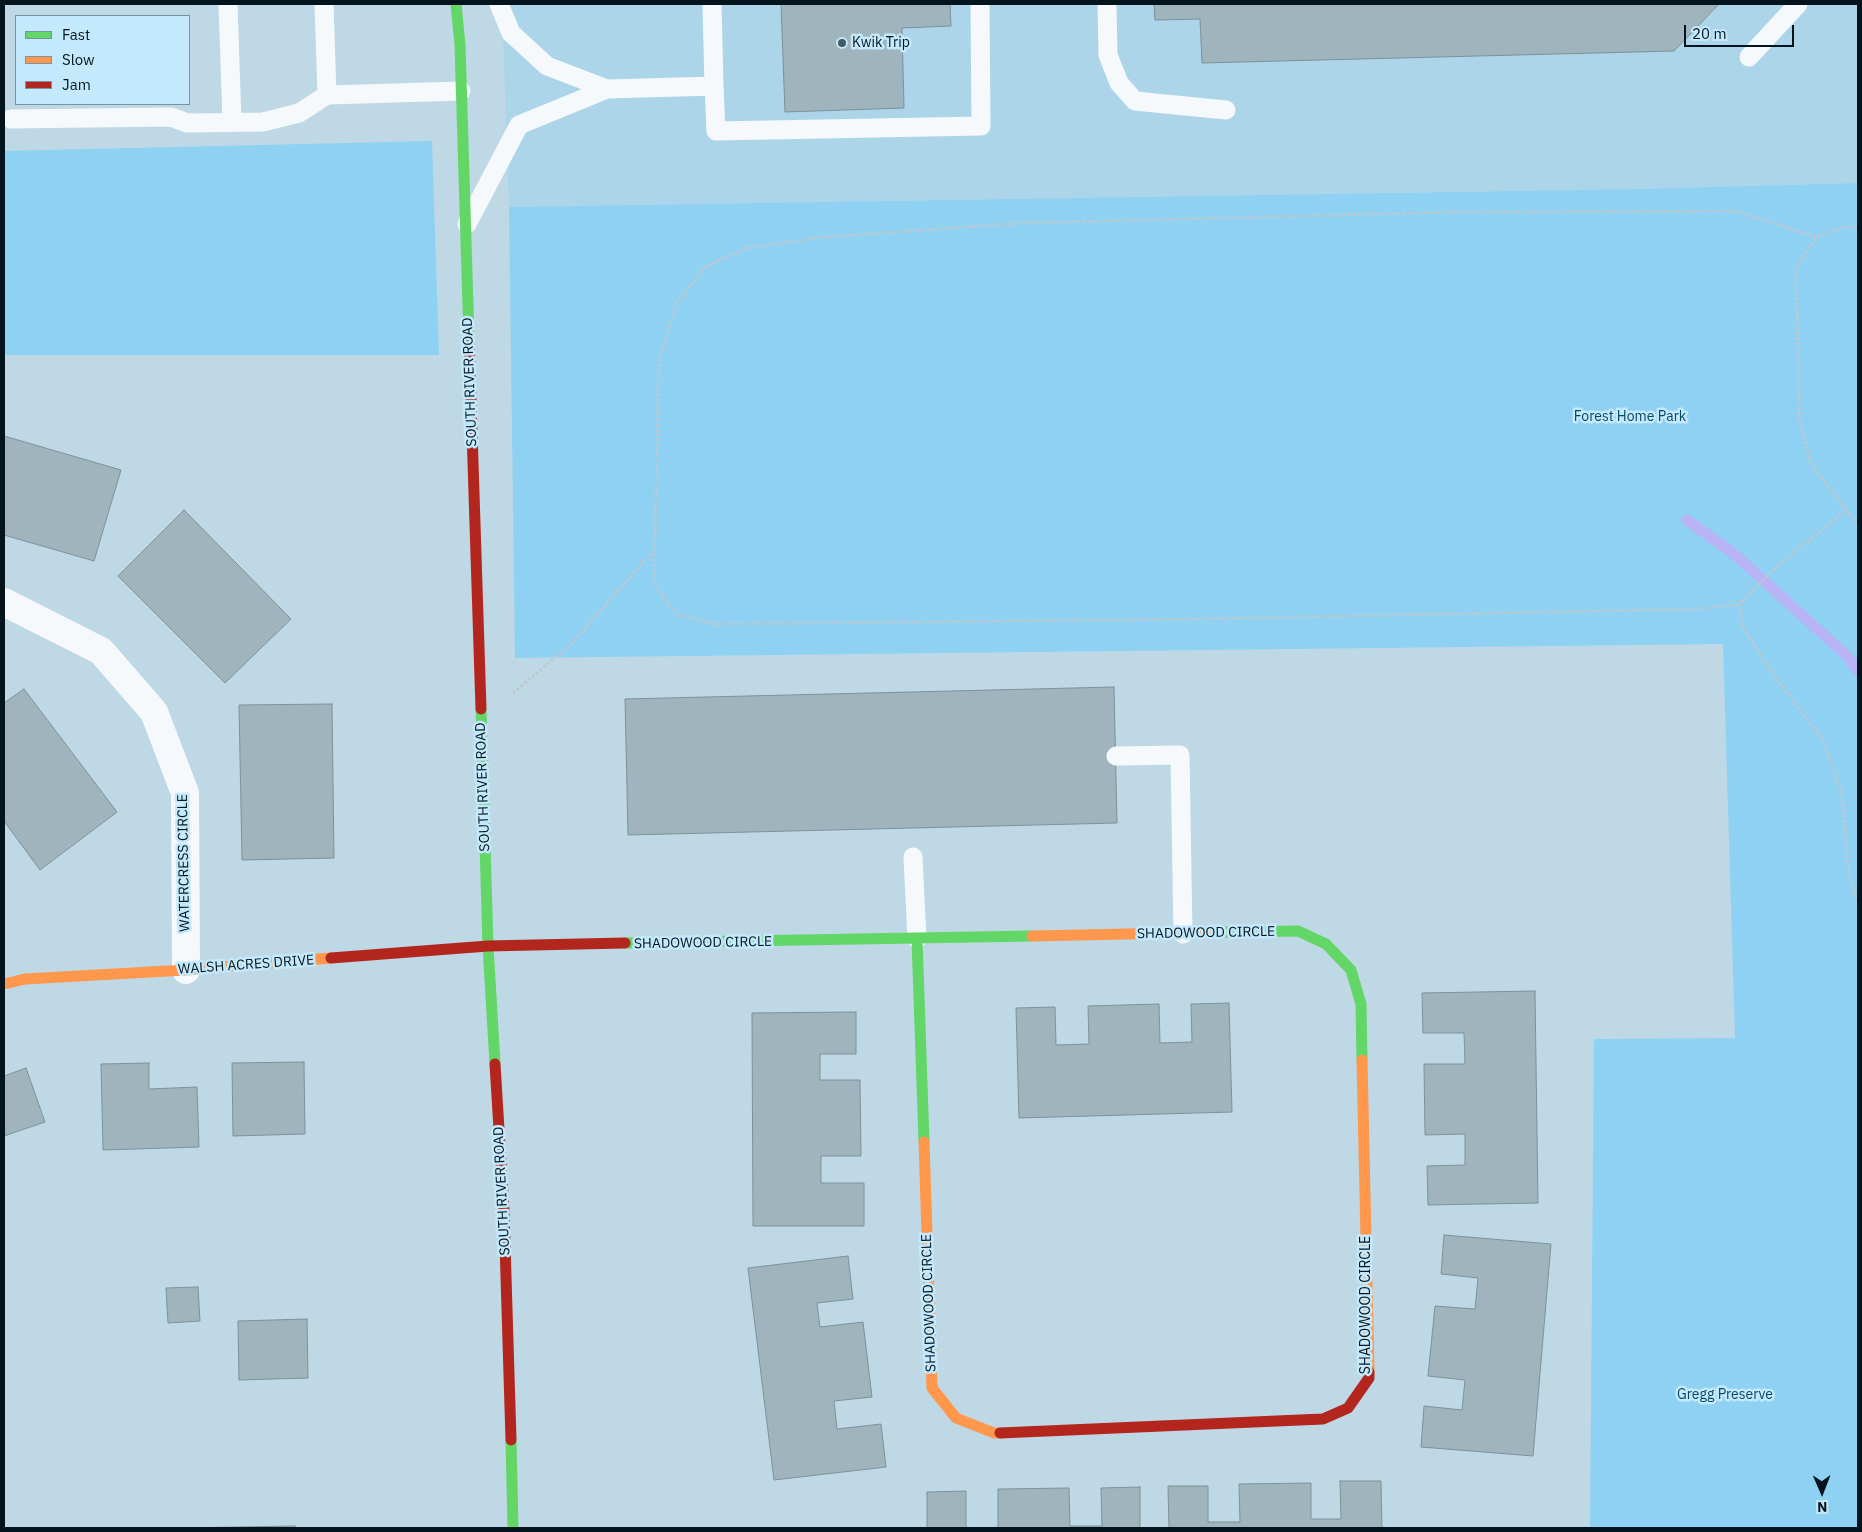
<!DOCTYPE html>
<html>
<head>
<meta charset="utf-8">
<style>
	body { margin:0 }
	#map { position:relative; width:1862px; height:1532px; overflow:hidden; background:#bfd8e5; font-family:"IBM Plex Sans",sans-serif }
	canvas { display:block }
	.frame { position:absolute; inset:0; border:5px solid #04141c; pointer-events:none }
	.legend { position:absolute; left:15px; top:15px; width:175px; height:90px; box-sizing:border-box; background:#c4e9fc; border:1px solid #7794a2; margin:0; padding:6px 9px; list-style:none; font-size:15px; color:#04141c }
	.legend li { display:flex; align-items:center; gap:10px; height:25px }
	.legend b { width:25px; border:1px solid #7794a2 }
	.north { position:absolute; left:1797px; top:1467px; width:50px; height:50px; -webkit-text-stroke:4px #c4e9fc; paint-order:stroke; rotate:179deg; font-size:14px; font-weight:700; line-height:20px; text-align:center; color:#04141c }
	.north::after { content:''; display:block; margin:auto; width:18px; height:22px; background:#04141c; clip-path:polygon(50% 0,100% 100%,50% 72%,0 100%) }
	.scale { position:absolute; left:1684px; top:25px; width:110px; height:22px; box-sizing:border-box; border:2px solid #04141c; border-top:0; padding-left:6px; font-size:15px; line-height:18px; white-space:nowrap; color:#04141c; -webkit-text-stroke:4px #c4e9fc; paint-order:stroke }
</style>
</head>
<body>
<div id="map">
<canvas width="1862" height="1532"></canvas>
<div class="frame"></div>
<ul class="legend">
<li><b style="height:6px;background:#63d668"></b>Fast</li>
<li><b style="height:6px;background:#ff974d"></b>Slow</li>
<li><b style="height:6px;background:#b3261e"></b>Jam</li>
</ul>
<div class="north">N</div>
<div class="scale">20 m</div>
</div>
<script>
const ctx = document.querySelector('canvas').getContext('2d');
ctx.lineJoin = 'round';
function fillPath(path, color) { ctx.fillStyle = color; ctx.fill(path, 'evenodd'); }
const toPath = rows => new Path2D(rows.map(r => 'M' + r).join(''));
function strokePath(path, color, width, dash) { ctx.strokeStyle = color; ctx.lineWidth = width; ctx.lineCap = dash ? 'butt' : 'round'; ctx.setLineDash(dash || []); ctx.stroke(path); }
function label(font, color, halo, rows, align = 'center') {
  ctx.font = font + ' "IBM Plex Sans",sans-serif'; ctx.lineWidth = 5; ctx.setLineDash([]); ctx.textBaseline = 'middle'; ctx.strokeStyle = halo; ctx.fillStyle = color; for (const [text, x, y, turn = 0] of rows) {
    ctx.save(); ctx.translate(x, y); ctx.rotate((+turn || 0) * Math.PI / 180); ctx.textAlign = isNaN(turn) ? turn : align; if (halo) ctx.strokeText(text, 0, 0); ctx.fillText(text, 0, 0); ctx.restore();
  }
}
fillPath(toPath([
	[502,4,1858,4,1858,183,1640,189,509,207]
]), '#acd5ea');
fillPath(toPath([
	[432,141,439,355,4,355,4,151],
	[1858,183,1858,1528,1590,1528,1594,1039,1735,1038,1723,644,515,658,509,207,1640,189]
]), '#8fd1f2');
strokePath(toPath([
	[1687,520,1733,553,1847,656,1858,671]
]), '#b8b4f6', 11);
const building = toPath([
	[781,4,950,4,951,26,902,28,904,108,785,112,781,4],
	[1154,4,1719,4,1674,51,1202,63,1200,19,1155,20,1154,4],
	[4,436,121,470,94,561,4,535,4,436],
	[184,510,291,619,225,683,118,576,184,510],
	[1114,687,1117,823,628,835,625,699,1114,687],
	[24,689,117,812,40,870,4,821,4,703,24,689],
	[332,704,334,858,242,860,239,705,332,704],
	[1535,991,1538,1203,1428,1205,1427,1166,1465,1165,1465,1134,1425,1135,1424,1064,1465,1064,1464,1033,1423,1033,1422,993,1535,991],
	[1229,1003,1232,1112,1019,1118,1016,1008,1055,1007,1056,1045,1089,1044,1088,1006,1159,1004,1160,1043,1192,1042,1191,1004,1229,1003],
	[856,1012,856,1054,820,1054,820,1080,860,1080,861,1156,821,1156,821,1183,864,1183,864,1226,753,1226,752,1013,856,1012],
	[304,1062,305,1134,233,1136,232,1063,304,1062],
	[149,1063,149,1089,197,1087,199,1147,103,1150,101,1064,149,1063],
	[26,1068,45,1122,4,1136,4,1076,26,1068],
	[1444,1235,1551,1244,1533,1456,1421,1447,1424,1406,1462,1410,1465,1380,1428,1376,1435,1306,1475,1309,1478,1278,1441,1274,1444,1235],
	[848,1256,853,1299,817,1303,820,1327,863,1322,872,1397,834,1401,837,1429,881,1424,886,1467,774,1480,748,1268,848,1256],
	[198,1287,200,1321,168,1323,166,1288,198,1287],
	[307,1319,308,1378,239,1380,238,1321,307,1319],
	[1340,1481,1381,1481,1382,1528,1169,1528,1168,1486,1208,1486,1208,1522,1240,1522,1239,1484,1311,1483,1311,1519,1341,1519,1340,1481],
	[1140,1487,1140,1528,927,1528,927,1492,966,1491,966,1528,998,1528,998,1489,1069,1488,1070,1526,1102,1526,1101,1488,1140,1487],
	[295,1526,295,1528,177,1528,295,1526]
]);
fillPath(building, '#9fb4bc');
strokePath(building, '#7c929a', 1);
strokePath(toPath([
	[1858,227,1844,227,1816,237,1796,268,1800,423,1811,464,1858,525],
	[1816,237,1736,211,1455,212,1024,223,824,237,747,248,706,266,676,304,659,361,654,582,675,614,715,624,1194,619,1698,609,1739,604,1775,568,1846,510],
	[1739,604,1743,627,1764,661,1824,742,1842,794,1849,876,1858,904],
	[513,693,571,644,654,550]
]), '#c1c8cc', 3, [2.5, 2.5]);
strokePath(toPath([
	[228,4,232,122],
	[324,4,327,95,461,91],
	[499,4,511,33,547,66,607,89],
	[1107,4,1108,55,1119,83,1135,101,1226,110],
	[1749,57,1798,4],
	[714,86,716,131,981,126,980,4],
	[11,119,171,117,187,123,263,122,299,113,327,95],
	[467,224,519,125,607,89,714,86,712,4],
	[1116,756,1180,755,1183,934],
	[913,857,917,939]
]), '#f5f9fb', 19);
strokePath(toPath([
	[4,602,101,651,154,712,185,793,186,970]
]), '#f5f9fb', 28);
strokePath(toPath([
	[456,4,460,45,469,339],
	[481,709,488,946,495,1064],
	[1221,932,1298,931,1326,944,1351,970,1361,1004,1362,1060],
	[917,939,924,1142],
	[625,943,1032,936],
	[511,1440,513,1528]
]), '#63d668', 11);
strokePath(toPath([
	[1032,936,1221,932],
	[4,984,25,979,186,970,331,958],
	[1362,1060,1369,1372],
	[924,1142,932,1388,956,1418,994,1433,1000,1433]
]), '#ff974d', 11);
strokePath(toPath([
	[469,339,481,709],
	[331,958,488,946,625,943],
	[495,1064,504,1211,511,1440],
	[1000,1433,1323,1419,1348,1408,1369,1378,1369,1372]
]), '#b3261e', 11);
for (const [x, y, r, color] of [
	[842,43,5,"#455962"]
]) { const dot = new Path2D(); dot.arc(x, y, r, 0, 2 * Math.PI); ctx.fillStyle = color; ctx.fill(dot); strokePath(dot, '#c4e9fc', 2); }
label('14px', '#04141c', '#c4e9fc', [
	["Kwik Trip",852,43]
], 'left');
label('14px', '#04141c', '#c4e9fc', [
	["SOUTH RIVER ROAD",470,382,-92],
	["SOUTH RIVER ROAD",483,787,-92],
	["WATERCRESS CIRCLE",184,863,-91],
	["SHADOWOOD CIRCLE",1206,933,-1],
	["SHADOWOOD CIRCLE",703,943,-1],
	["WALSH ACRES DRIVE",246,965,-4],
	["SOUTH RIVER ROAD",502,1191,-93],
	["SHADOWOOD CIRCLE",929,1303,-92],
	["SHADOWOOD CIRCLE",1366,1305,-90]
]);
label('14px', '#044964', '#c4e9fc', [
	["Forest Home Park",1630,417],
	["Gregg Preserve",1725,1395]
]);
</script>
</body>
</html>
